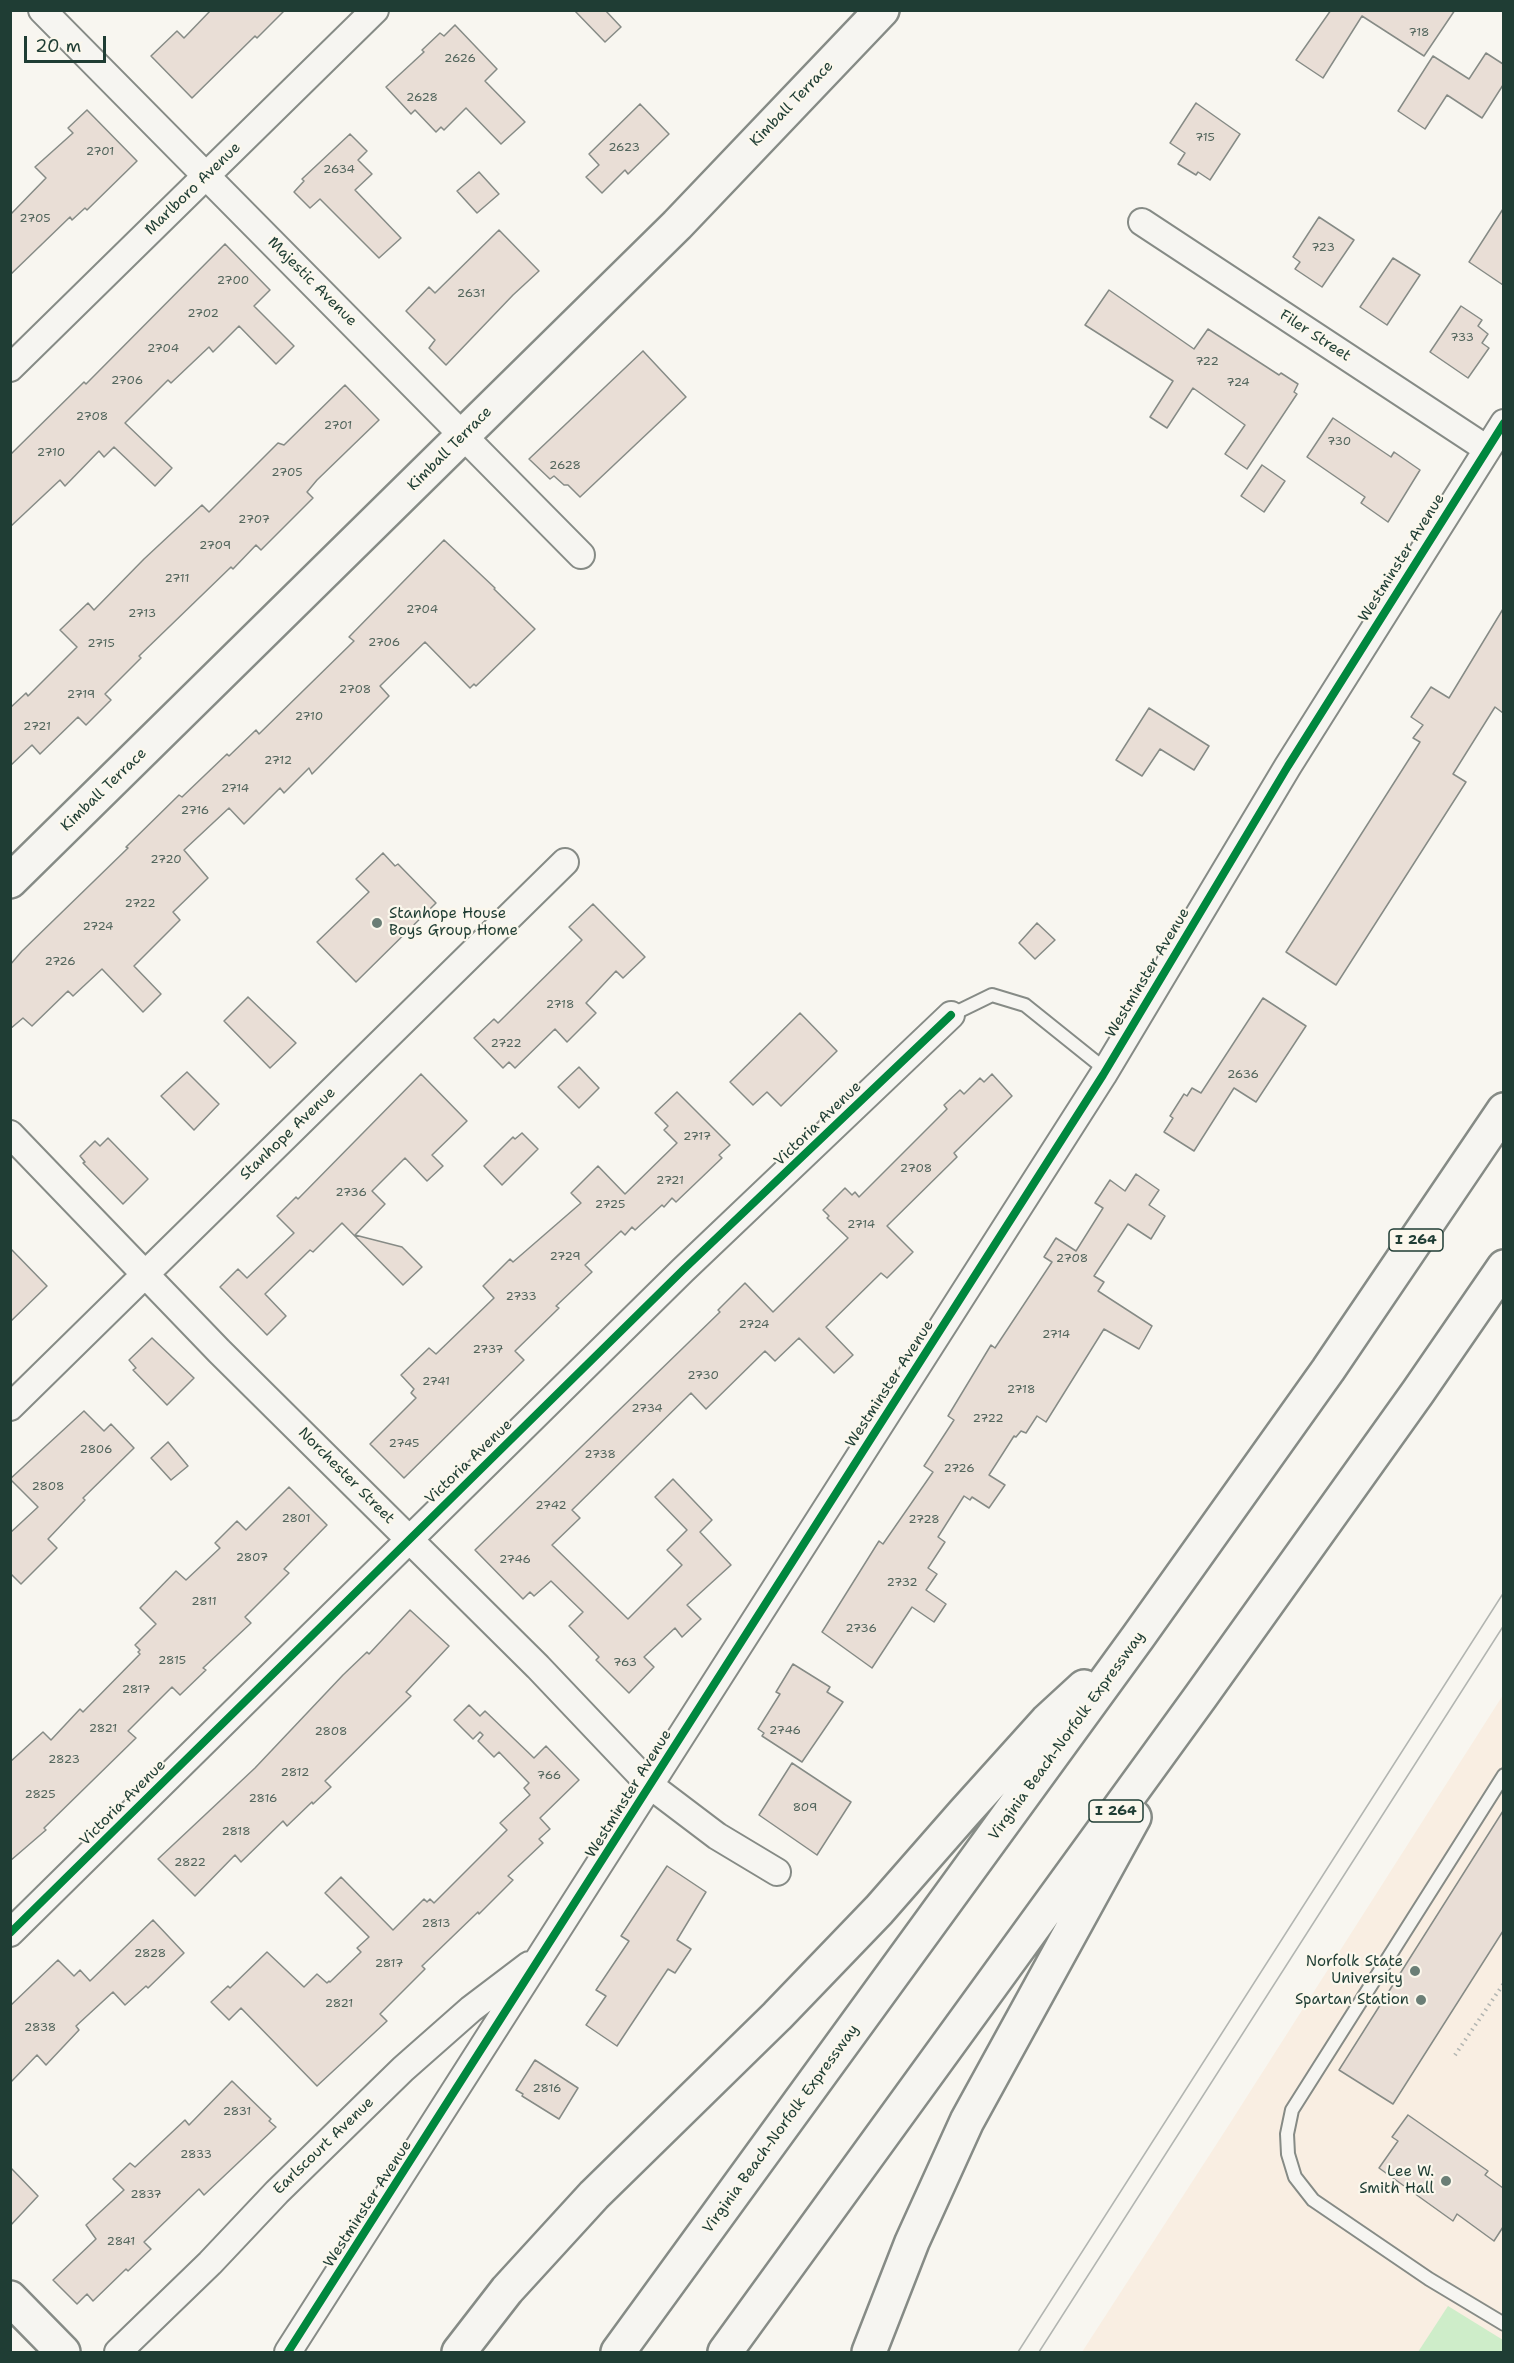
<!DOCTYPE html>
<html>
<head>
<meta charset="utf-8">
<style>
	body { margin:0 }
	#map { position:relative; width:1514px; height:2363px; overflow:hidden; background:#f8f6f0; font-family:"Shantell Sans",sans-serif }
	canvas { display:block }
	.frame { position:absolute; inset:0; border:12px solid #1f3d34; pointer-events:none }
	.scale { position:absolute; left:24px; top:36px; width:82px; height:27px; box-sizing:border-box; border:3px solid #1f3d34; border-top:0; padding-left:8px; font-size:18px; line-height:21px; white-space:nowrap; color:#1f3d34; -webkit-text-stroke:4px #fbf7ec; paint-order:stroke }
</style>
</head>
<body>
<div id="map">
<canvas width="1514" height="2363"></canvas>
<div class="frame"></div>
<div class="scale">20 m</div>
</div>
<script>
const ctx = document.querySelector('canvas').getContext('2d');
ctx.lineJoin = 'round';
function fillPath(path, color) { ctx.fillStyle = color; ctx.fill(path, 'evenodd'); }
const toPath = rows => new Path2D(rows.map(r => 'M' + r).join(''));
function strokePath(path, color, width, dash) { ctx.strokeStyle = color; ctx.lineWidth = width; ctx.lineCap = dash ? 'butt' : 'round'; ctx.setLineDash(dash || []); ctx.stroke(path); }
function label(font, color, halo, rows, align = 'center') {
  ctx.font = font + ' "Shantell Sans",sans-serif'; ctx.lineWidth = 4.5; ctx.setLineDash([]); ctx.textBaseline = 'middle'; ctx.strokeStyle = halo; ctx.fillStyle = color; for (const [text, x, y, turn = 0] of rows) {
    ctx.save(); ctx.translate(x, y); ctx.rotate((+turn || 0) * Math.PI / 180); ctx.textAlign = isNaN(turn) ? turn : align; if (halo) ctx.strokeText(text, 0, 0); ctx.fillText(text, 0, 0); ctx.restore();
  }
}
fillPath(toPath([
	[1503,1695,1503,2352,1082,2352,1225,2131]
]), '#f9eee2');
fillPath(toPath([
	[1448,2306,1503,2340,1503,2352,1418,2352]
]), '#ceedc9');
const building = toPath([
	[211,10,285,10,257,38,255,36,192,98,151,56,177,31,184,38,211,10],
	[574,10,605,10,621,27,605,42,574,10],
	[1331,10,1455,10,1424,56,1362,16,1323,78,1296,60,1331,10],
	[455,25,497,69,485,81,525,122,501,144,466,108,444,130,441,127,436,132,415,110,411,114,386,87,424,52,422,50,440,33,444,36,455,25],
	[1486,53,1503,64,1503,85,1482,118,1447,95,1425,129,1398,111,1433,56,1469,79,1486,53],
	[1196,103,1240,134,1210,180,1198,172,1196,175,1178,164,1185,153,1170,143,1196,103],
	[640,104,669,134,628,174,625,170,602,193,586,177,599,165,589,154,640,104],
	[87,110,137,161,87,210,85,208,72,220,70,217,10,275,10,215,46,178,35,167,73,133,68,128,87,110],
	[350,134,367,151,358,160,372,174,355,190,401,238,379,258,320,199,310,208,294,192,304,181,302,179,350,134],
	[479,172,499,194,477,213,457,191,479,172],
	[1503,209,1503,285,1469,262,1503,209],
	[1319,217,1354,240,1322,287,1295,269,1300,262,1293,257,1319,217],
	[499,230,539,271,513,295,446,365,429,348,435,340,406,311,429,287,435,293,499,230],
	[225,244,270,290,254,306,294,346,276,364,239,326,213,352,209,347,171,383,168,380,125,423,172,468,155,486,114,447,104,457,99,451,65,486,60,480,10,527,10,455,84,382,86,384,225,244],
	[1393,258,1420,275,1387,325,1360,307,1393,258],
	[1109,290,1194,349,1208,329,1279,375,1281,373,1298,384,1294,392,1297,394,1247,469,1225,454,1245,425,1193,388,1167,428,1150,417,1173,381,1085,325,1109,290],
	[1461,306,1482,320,1478,326,1488,334,1482,343,1489,348,1468,378,1430,352,1461,306],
	[643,351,686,397,580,497,568,485,564,485,554,476,550,479,529,459,643,351],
	[345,385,379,420,317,480,307,492,313,498,261,550,256,545,233,569,231,567,139,656,141,658,105,694,111,700,86,725,78,717,40,754,32,745,10,766,10,708,26,693,28,696,77,647,60,630,88,603,94,610,144,559,202,505,209,512,278,443,284,445,345,385],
	[1333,418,1391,457,1394,452,1420,470,1388,522,1361,503,1365,497,1307,457,1333,418],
	[1262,465,1285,481,1264,512,1241,496,1262,465],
	[444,540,495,588,494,589,535,629,476,686,474,684,470,688,425,642,380,686,389,696,312,774,309,768,284,793,280,788,244,824,229,808,184,850,208,878,173,912,180,920,134,966,161,994,143,1012,102,969,73,996,68,991,32,1026,23,1018,10,1029,10,965,22,951,128,848,126,847,179,795,182,797,227,754,229,756,256,730,259,734,354,641,349,637,444,540],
	[1503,609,1503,713,1495,707,1453,774,1466,782,1336,985,1286,952,1420,742,1413,738,1423,725,1411,717,1431,687,1449,698,1503,609],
	[1149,708,1209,746,1194,770,1160,749,1142,776,1116,760,1149,708],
	[383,853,395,866,398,864,436,903,356,982,317,942,369,892,356,879,383,853],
	[593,904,645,957,623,978,616,971,586,1003,596,1013,567,1042,555,1029,515,1068,509,1062,503,1068,474,1038,494,1019,498,1023,582,940,569,927,593,904],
	[1037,923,1055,940,1035,959,1019,943,1037,923],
	[248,997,296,1043,270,1068,224,1021,248,997],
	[1263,998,1306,1026,1256,1102,1234,1088,1194,1151,1164,1132,1173,1118,1170,1116,1184,1094,1187,1096,1192,1088,1201,1093,1263,998],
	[800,1013,837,1051,781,1106,767,1092,753,1105,730,1082,800,1013],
	[579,1067,599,1088,579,1108,558,1087,579,1067],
	[187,1072,219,1104,194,1130,161,1096,187,1072],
	[421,1074,467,1121,432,1155,443,1166,427,1181,405,1158,372,1191,385,1204,355,1235,402,1247,422,1267,403,1285,342,1223,313,1252,310,1250,265,1294,286,1316,267,1335,220,1287,238,1269,247,1278,294,1233,277,1216,296,1197,298,1199,421,1074],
	[992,1074,1012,1096,954,1153,957,1157,887,1226,913,1252,887,1278,881,1273,826,1327,853,1355,834,1373,799,1338,775,1361,765,1351,706,1409,691,1393,572,1510,580,1518,552,1545,628,1619,682,1565,667,1550,687,1530,655,1497,673,1479,712,1520,700,1532,731,1565,687,1605,701,1619,682,1637,675,1628,644,1657,654,1667,629,1693,596,1660,599,1657,569,1626,583,1612,551,1581,534,1596,530,1592,523,1599,475,1550,720,1312,718,1310,745,1283,773,1312,848,1238,827,1218,829,1216,823,1210,845,1188,852,1195,855,1192,859,1197,947,1109,944,1105,960,1090,964,1094,980,1078,984,1082,992,1074],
	[677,1092,730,1145,719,1155,722,1158,676,1202,672,1198,664,1207,662,1205,635,1230,632,1227,625,1235,621,1231,585,1265,592,1272,556,1306,559,1308,515,1351,524,1360,404,1478,370,1444,416,1398,411,1393,414,1389,401,1375,429,1348,436,1354,494,1298,483,1286,510,1259,513,1262,581,1203,571,1193,598,1166,625,1194,677,1143,664,1130,668,1126,655,1113,677,1092],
	[522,1133,538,1149,502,1185,484,1166,513,1137,515,1139,522,1133],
	[108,1138,148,1179,123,1204,83,1163,85,1162,80,1156,95,1141,100,1146,108,1138],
	[1136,1174,1159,1190,1149,1205,1165,1216,1151,1239,1128,1224,1094,1276,1104,1282,1098,1291,1152,1326,1139,1349,1104,1329,1046,1422,1037,1416,1026,1433,1021,1431,1016,1437,1014,1436,989,1475,1005,1485,989,1508,972,1497,970,1500,964,1496,938,1537,945,1542,928,1568,937,1574,926,1590,946,1604,934,1622,912,1607,872,1668,822,1632,879,1541,883,1544,933,1472,924,1466,954,1420,948,1416,991,1345,995,1348,1052,1262,1044,1257,1056,1238,1076,1251,1103,1208,1095,1203,1110,1180,1125,1191,1136,1174],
	[10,1248,47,1286,10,1322,10,1248],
	[152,1338,194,1378,167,1405,133,1370,136,1368,129,1360,152,1338],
	[84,1411,104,1431,111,1424,134,1448,83,1498,85,1500,48,1539,57,1548,21,1584,10,1573,10,1533,38,1507,10,1479,84,1411],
	[168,1442,188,1466,171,1480,151,1458,168,1442],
	[289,1487,327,1525,284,1569,289,1573,245,1617,251,1623,203,1668,206,1670,180,1695,172,1687,128,1731,136,1738,44,1828,46,1830,10,1861,10,1762,43,1732,51,1740,80,1709,83,1712,140,1654,138,1652,140,1650,135,1645,156,1624,140,1608,176,1571,186,1580,220,1548,215,1543,237,1521,246,1530,289,1487],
	[410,1610,449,1646,406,1692,411,1696,325,1781,331,1787,313,1804,312,1802,287,1826,283,1821,241,1862,235,1855,195,1896,158,1859,255,1768,343,1675,367,1652,369,1654,410,1610],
	[793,1664,830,1687,827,1692,843,1702,802,1762,762,1736,764,1733,758,1729,780,1694,776,1692,793,1664],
	[469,1705,480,1716,485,1711,534,1758,546,1746,579,1780,540,1818,550,1829,539,1839,543,1843,508,1876,513,1880,479,1914,478,1912,422,1966,425,1969,380,2014,387,2021,317,2086,241,2008,229,2020,211,2002,228,1986,230,1988,267,1952,304,1987,317,1974,327,1983,329,1981,330,1982,361,1952,357,1948,369,1937,325,1893,341,1877,393,1930,424,1899,427,1902,430,1899,434,1903,507,1830,500,1823,530,1795,524,1788,529,1783,499,1752,494,1757,478,1741,483,1735,480,1732,473,1739,454,1720,469,1705],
	[792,1763,851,1802,817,1855,759,1815,792,1763],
	[1503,1811,1503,1931,1393,2104,1339,2070,1503,1811],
	[667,1866,706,1892,677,1940,691,1949,675,1973,668,1969,617,2046,586,2025,606,1996,596,1990,629,1941,621,1936,667,1866],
	[153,1920,184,1953,148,1988,146,1986,125,2005,113,1992,76,2026,79,2030,46,2065,37,2055,10,2083,10,2006,58,1960,74,1976,80,1970,90,1981,153,1920],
	[535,2060,578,2088,559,2119,522,2096,523,2094,516,2090,535,2060],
	[232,2081,271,2119,269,2121,276,2127,204,2195,199,2189,144,2242,151,2249,128,2271,126,2269,93,2301,87,2294,77,2304,53,2280,96,2239,86,2225,124,2190,113,2179,130,2163,135,2167,185,2120,189,2125,232,2081],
	[1408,2115,1488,2171,1485,2175,1503,2188,1503,2227,1494,2241,1457,2214,1453,2221,1379,2168,1398,2141,1392,2137,1408,2115],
	[10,2167,38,2196,10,2226,10,2167]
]);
fillPath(building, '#e9ded6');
strokePath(building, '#868b86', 1.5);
const lane = toPath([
	[951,1015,992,995,1025,1005,1106,1070],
	[1504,1775,1292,2110,1287,2134,1288,2154,1295,2177,1313,2200,1429,2279,1504,2324]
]);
const street = toPath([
	[42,10,581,555],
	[1142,222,1487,449],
	[10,368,375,10],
	[10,1134,219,1351,538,1667,651,1786,717,1836,777,1872],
	[10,1407,565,862],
	[10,1933,683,1270,951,1015],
	[118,2352,210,2263,277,2192,403,2069,471,2009,529,1965],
	[288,2352,1103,1075,1288,766,1504,423]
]);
const secondary = toPath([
	[10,881,677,225,882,10],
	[10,2298,63,2352]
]);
const highway = toPath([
	[459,2352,507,2290,594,2195,777,2016,879,1910,964,1813,1047,1721,1084,1687],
	[618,2352,1138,1637,1328,1370,1504,1110],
	[725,2352,1201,1696,1418,1392,1504,1267],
	[869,2352,912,2242,967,2121,1134,1817]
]);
strokePath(lane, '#868b86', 16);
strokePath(street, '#868b86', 30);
strokePath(secondary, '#868b86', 38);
strokePath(highway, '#868b86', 38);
strokePath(toPath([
	[1455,2055,1504,1983]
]), '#b2b5b1', 4, [1.5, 4.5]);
strokePath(lane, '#f6f5f1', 12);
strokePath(street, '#f6f5f1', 26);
strokePath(secondary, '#f6f5f1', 33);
strokePath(highway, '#f6f5f1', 33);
strokePath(toPath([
	[1018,2352,1504,1592],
	[1039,2352,1504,1625]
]), '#b2b5b1', 1.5);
strokePath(toPath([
	[10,1933,683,1270,951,1015],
	[288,2352,1103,1075,1288,766,1504,423]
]), '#00873e', 8);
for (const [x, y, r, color] of [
	[377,923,6,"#6b7e76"],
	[1415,1971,6,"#6b7e76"],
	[1421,2000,6,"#6b7e76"],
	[1446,2181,6,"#6b7e76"]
]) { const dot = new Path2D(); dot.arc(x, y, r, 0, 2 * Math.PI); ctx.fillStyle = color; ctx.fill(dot); strokePath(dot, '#fbf7ec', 2); }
label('12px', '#52655c', null, [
	["718",1419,33],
	["2626",460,59],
	["2628",422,98],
	["715",1205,138],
	["2623",624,148],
	["2701",100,152],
	["2634",339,170],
	["2705",35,219],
	["723",1323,248],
	["2700",233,281],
	["2631",471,294],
	["2702",203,314],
	["733",1462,338],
	["2704",163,349],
	["722",1207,362],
	["2706",127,381],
	["724",1238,383],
	["2708",92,417],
	["2701",338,426],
	["730",1339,442],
	["2710",51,453],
	["2628",565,466],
	["2705",287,473],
	["2707",254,520],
	["2709",215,546],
	["2711",177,579],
	["2704",422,610],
	["2713",142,614],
	["2706",384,643],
	["2715",101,644],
	["2708",355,690],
	["2719",81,695],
	["2710",309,717],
	["2721",37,727],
	["2712",278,761],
	["2714",235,789],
	["2716",195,811],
	["2720",166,860],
	["2722",140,904],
	["2724",98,927],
	["2726",60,962],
	["2718",560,1005],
	["2722",506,1044],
	["2636",1243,1075],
	["2717",697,1137],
	["2708",916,1169],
	["2721",670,1181],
	["2736",351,1193],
	["2725",610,1205],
	["2714",861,1225],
	["2729",565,1257],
	["2708",1072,1259],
	["2733",521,1297],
	["2724",754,1325],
	["2714",1056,1335],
	["2737",488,1350],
	["2730",703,1376],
	["2741",436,1382],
	["2718",1021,1390],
	["2734",647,1409],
	["2722",988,1419],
	["2745",404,1444],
	["2806",96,1450],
	["2738",600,1455],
	["2726",959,1469],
	["2808",48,1487],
	["2742",551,1506],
	["2801",296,1519],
	["2728",924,1520],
	["2807",252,1558],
	["2746",515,1560],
	["2732",902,1583],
	["2811",204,1602],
	["2736",861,1629],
	["2815",172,1661],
	["763",625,1663],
	["2817",136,1690],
	["2821",103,1729],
	["2746",785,1731],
	["2808",331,1732],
	["2823",64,1760],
	["2812",295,1773],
	["766",549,1776],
	["2825",40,1795],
	["2816",263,1799],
	["809",805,1808],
	["2818",236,1832],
	["2822",190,1863],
	["2813",436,1924],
	["2828",150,1954],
	["2817",389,1964],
	["2821",339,2004],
	["2838",40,2028],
	["2816",547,2089],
	["2831",237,2112],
	["2833",196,2155],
	["2837",146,2195],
	["2841",121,2242]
]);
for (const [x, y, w] of [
	[1416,1240,54],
	[1116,1811,54]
]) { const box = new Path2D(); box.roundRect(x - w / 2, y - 11, w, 22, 4.5); ctx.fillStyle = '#fbf7ec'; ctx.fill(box); strokePath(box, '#1f3d34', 1.5); }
label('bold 14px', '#1f3d34', null, [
	["I 264",1416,1240],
	["I 264",1116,1811]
]);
label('15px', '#1f3d34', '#fbf7ec', [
	["Kimball Terrace",792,104,-46],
	["Marlboro Avenue",193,189,-44],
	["Majestic Avenue",312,282,45],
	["Filer Street",1315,336,33],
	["Kimball Terrace",450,449,-45],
	["Westminster Avenue",1402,558,-58],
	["Kimball Terrace",104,790,-44],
	["Westminster Avenue",1148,973,-59],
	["Victoria Avenue",818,1124,-44],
	["Stanhope Avenue",288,1134,-44],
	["Westminster Avenue",890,1384,-57],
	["Victoria Avenue",469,1462,-44],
	["Norchester Street",346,1476,45],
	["Virginia Beach-Norfolk Expressway",1067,1736,-54],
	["Westminster Avenue",629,1794,-58],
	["Victoria Avenue",123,1803,-45],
	["Virginia Beach-Norfolk Expressway",781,2129,-54],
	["Earlscourt Avenue",324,2146,-44],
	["Westminster Avenue",368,2204,-57]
]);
label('15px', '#1f3d34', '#fbf7ec', [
	["Stanhope House",389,914,"left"],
	["Boys Group Home",389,931,"left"],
	["Norfolk State",1403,1962],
	["University",1403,1979],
	["Spartan Station",1409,2000],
	["Lee W.",1434,2172],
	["Smith Hall",1434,2189]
], 'right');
</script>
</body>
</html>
